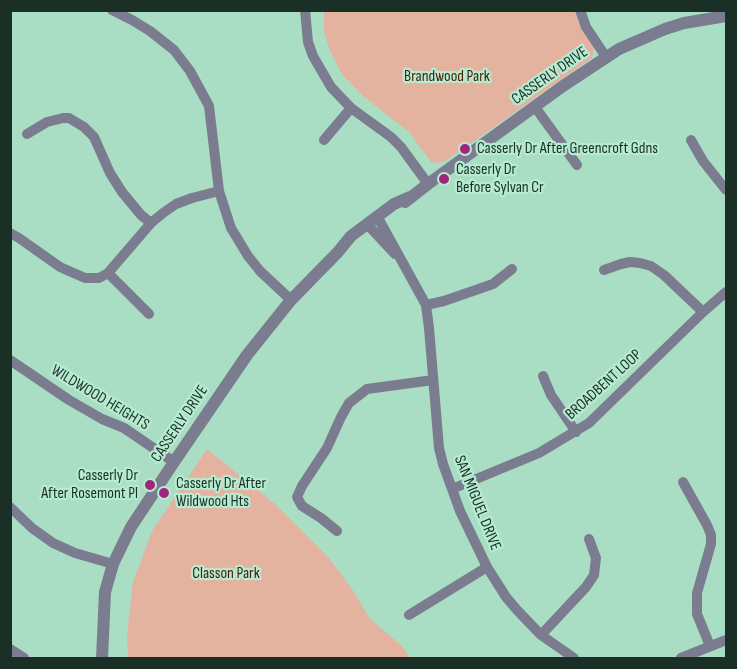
<!DOCTYPE html>
<html>
<head>
<meta charset="utf-8">
<style>
	body { margin:0 }
	#map { position:relative; width:737px; height:669px; overflow:hidden; background:#a9dec4; font-family:"Sofia Sans Condensed",sans-serif }
	canvas { display:block }
	.frame { position:absolute; inset:0; border:12px solid #1a2f25; pointer-events:none }
</style>
</head>
<body>
<div id="map">
<canvas width="737" height="669"></canvas>
<div class="frame"></div>
</div>
<script>
const ctx = document.querySelector('canvas').getContext('2d');
ctx.lineJoin = 'round';
function fillPath(path, color) { ctx.fillStyle = color; ctx.fill(path, 'evenodd'); }
const toPath = rows => new Path2D(rows.map(r => 'M' + r).join(''));
function strokePath(path, color, width, dash) { ctx.strokeStyle = color; ctx.lineWidth = width; ctx.lineCap = dash ? 'butt' : 'round'; ctx.setLineDash(dash || []); ctx.stroke(path); }
function label(font, color, halo, rows, align = 'center') {
  ctx.font = font + ' "Sofia Sans Condensed",sans-serif'; ctx.lineWidth = 4.5; ctx.setLineDash([]); ctx.textBaseline = 'middle'; ctx.strokeStyle = halo; ctx.fillStyle = color; for (const [text, x, y, turn = 0] of rows) {
    ctx.save(); ctx.translate(x, y); ctx.rotate((+turn || 0) * Math.PI / 180); ctx.textAlign = isNaN(turn) ? turn : align; if (halo) ctx.strokeText(text, 0, 0); ctx.fillText(text, 0, 0); ctx.restore();
  }
}
fillPath(toPath([
	[324,11,575,11,578,21,594,47,592,58,447,160,439,163,431,162,409,132,363,96,341,73,330,51,324,32],
	[207,449,276,505,329,558,352,589,370,619,402,646,410,658,128,658,127,634,133,582,152,531]
]), '#e4b39f');
strokePath(toPath([
	[112,10,132,20,150,31,174,50,190,71,209,106,219,191,231,228,248,256,260,271,291,300],
	[305,10,308,42,313,56,331,87,351,108,391,137,401,147,428,184],
	[580,10,586,27,606,57],
	[535,107,577,165],
	[27,134,47,122,63,118,69,118,84,127,94,137,110,173,122,192,141,215,151,223],
	[324,140,351,108],
	[691,140,703,161,726,190],
	[377,216,426,305,429,328,439,448,443,464,460,511,487,567,506,597,517,610,541,635,574,658],
	[367,224,395,254],
	[10,233,19,238,60,267,85,278,99,278,108,273,151,223,163,213,176,204,192,198,219,191],
	[604,270,621,264,630,262,640,263,651,266,664,275,703,312],
	[108,273,149,314],
	[426,305,444,301,493,284,512,269],
	[10,360,69,400,102,419,124,428,174,462],
	[543,376,551,395,576,432],
	[683,482,707,525,711,535,711,544,697,593,697,614,710,646],
	[452,489,539,453,589,423,703,312,726,292],
	[10,507,32,528,53,543,75,553,113,564],
	[337,531,321,518,302,506,297,497,302,486,327,448,341,417,349,403,367,389,433,380],
	[409,615,487,567],
	[541,635,586,587,594,575,596,558,589,539],
	[10,649,24,658],
	[681,658,726,640]
]), '#7b7c8f', 10);
strokePath(toPath([
	[405,202,428,184,563,86,619,49,665,29,684,23,726,16],
	[102,658,105,592,113,564,131,527,174,462,247,355,291,300,338,252,351,236,394,204,410,197]
]), '#7b7c8f', 12);
for (const [x, y, r, color] of [
	[465,149,6,"#a1267b"],
	[444,179,6,"#a1267b"],
	[150,485,6,"#a1267b"],
	[164,493,6,"#a1267b"]
]) { const dot = new Path2D(); dot.arc(x, y, r, 0, 2 * Math.PI); ctx.fillStyle = color; ctx.fill(dot); strokePath(dot, '#b6ebd1', 2); }
label('16px', '#1a2f25', '#b6ebd1', [
	["CASSERLY DRIVE",550,76,-35],
	["BROADBENT LOOP",604,385,-42],
	["WILDWOOD HEIGHTS",100,398,31],
	["CASSERLY DRIVE",180,424,-56],
	["SAN MIGUEL DRIVE",477,503,68]
]);
label('16px', '#471a04', '#b6ebd1', [
	["Brandwood Park",447,77],
	["Classon Park",226,574]
]);
label('16px', '#1a2f25', '#b6ebd1', [
	["Casserly Dr After Greencroft Gdns",477,149],
	["Casserly Dr",456,170],
	["Before Sylvan Cr",456,188],
	["Casserly Dr",138,476,"right"],
	["After Rosemont Pl",138,494,"right"],
	["Casserly Dr After",176,484],
	["Wildwood Hts",176,502]
], 'left');
</script>
</body>
</html>
